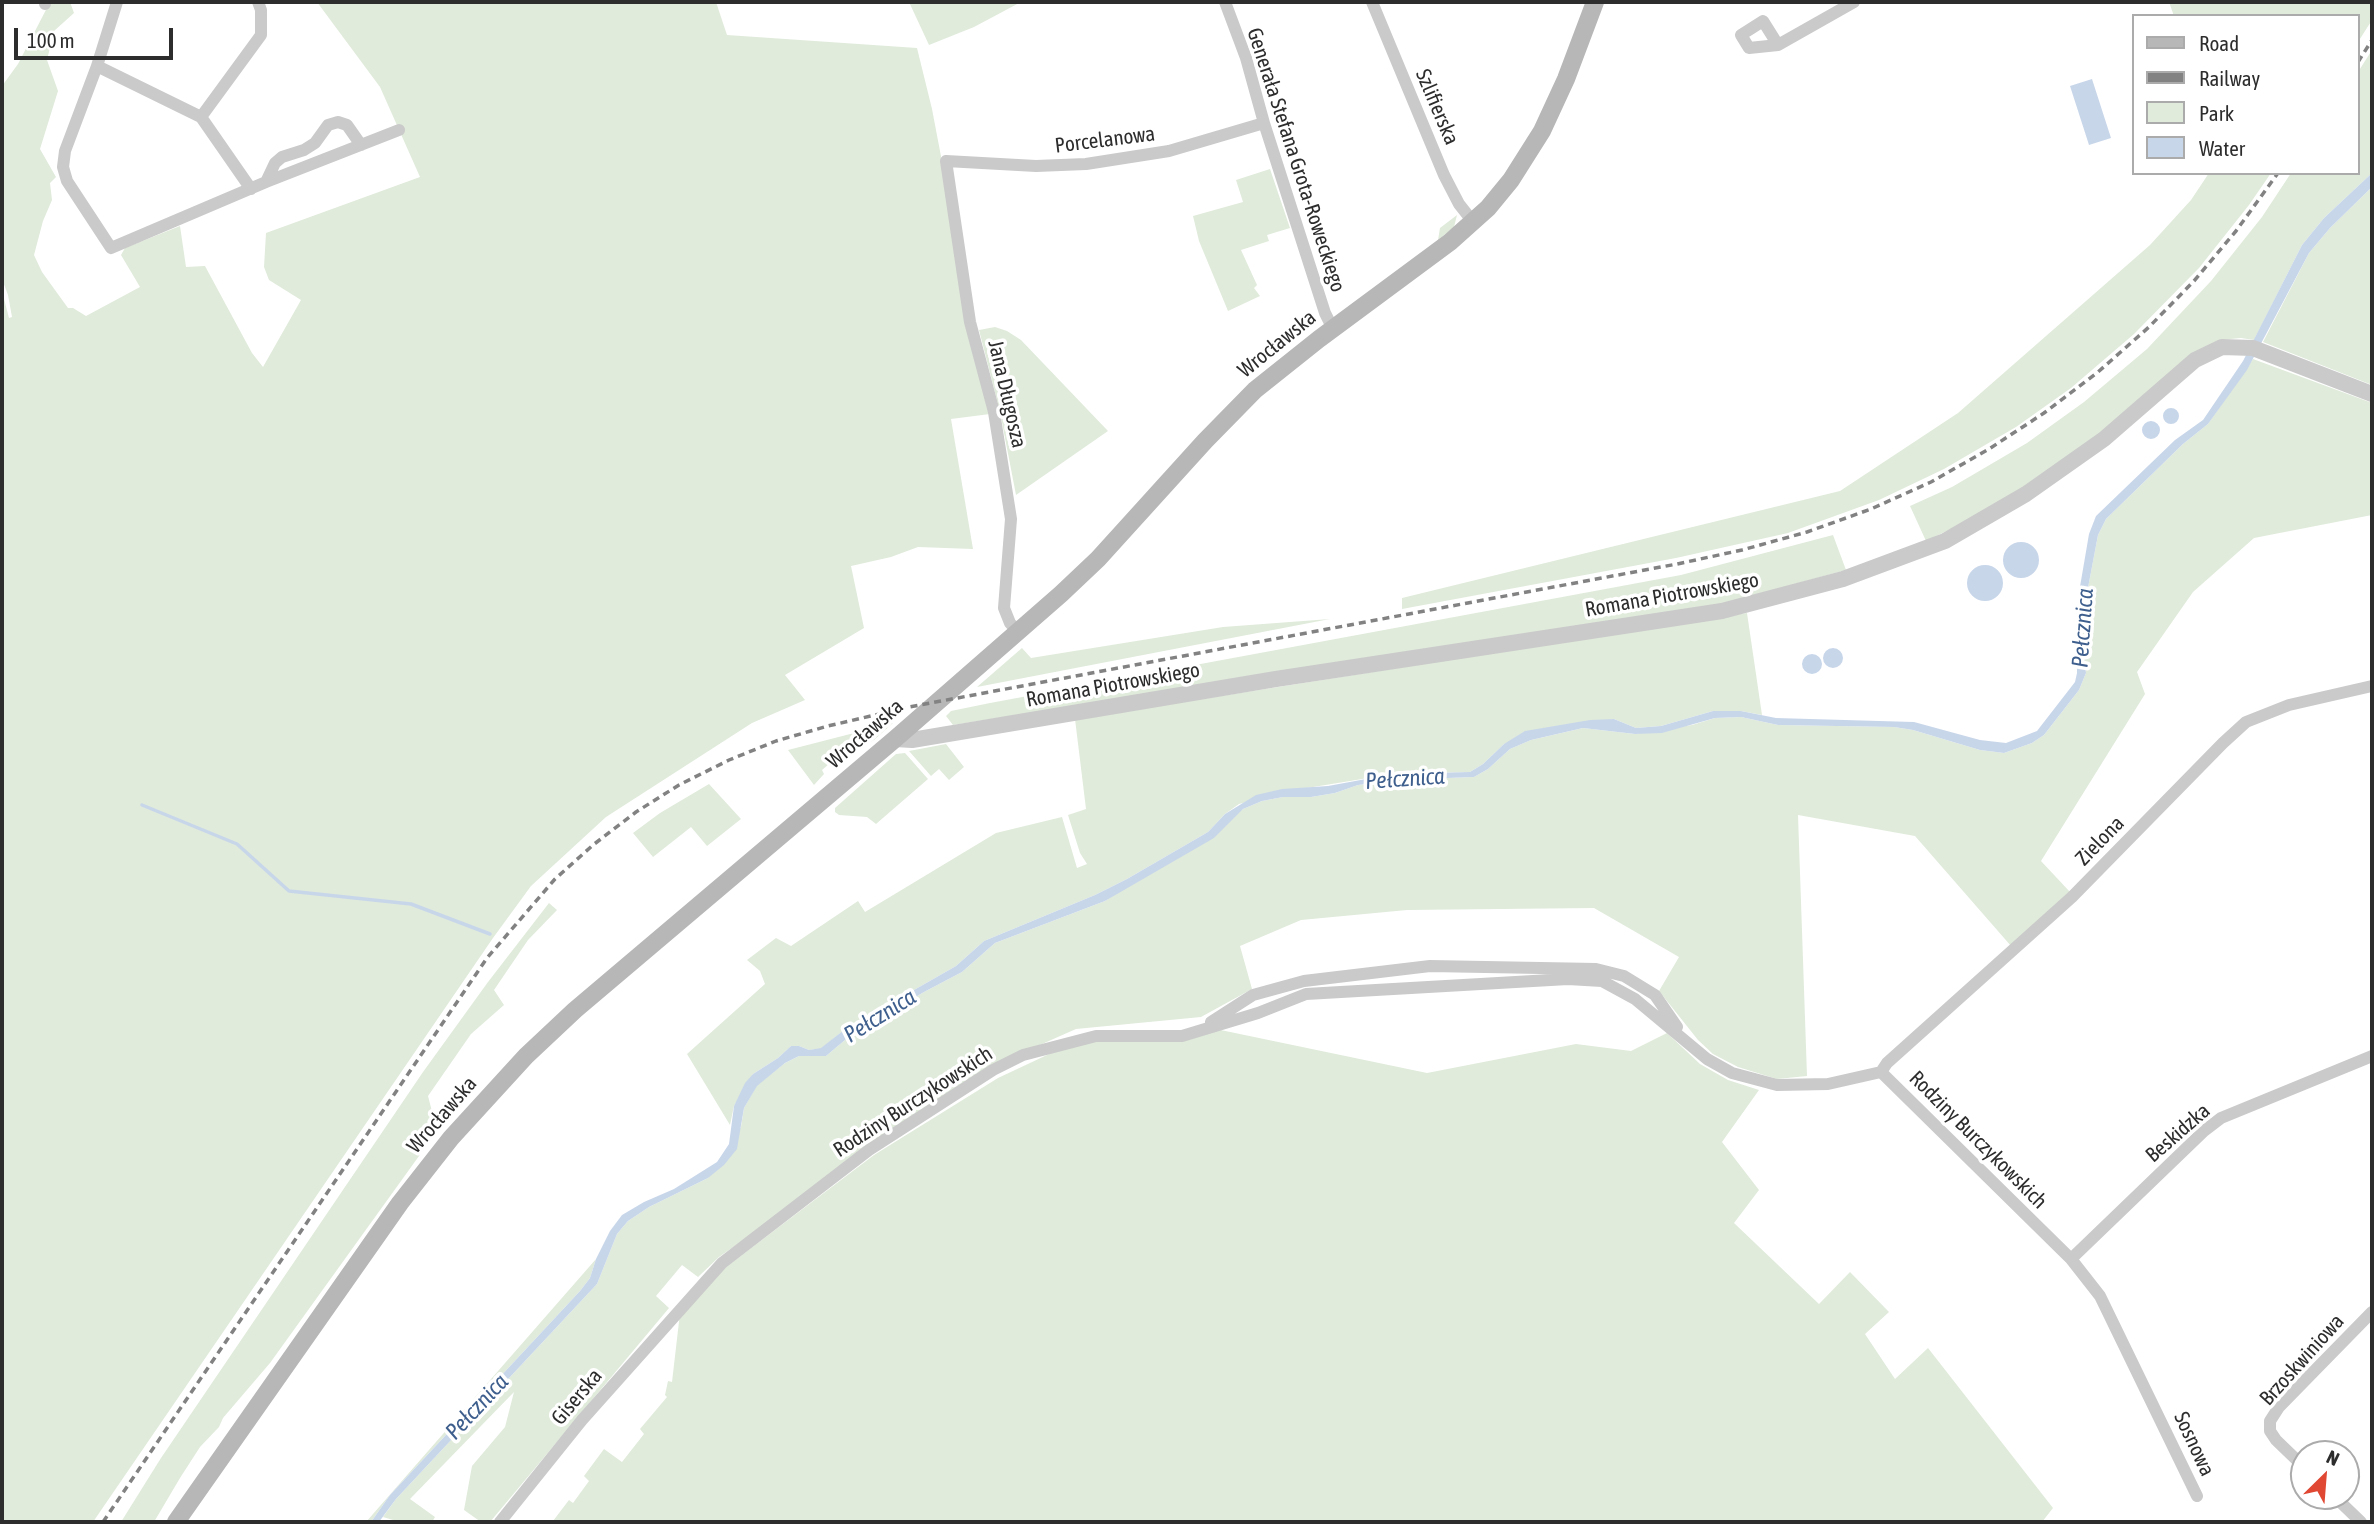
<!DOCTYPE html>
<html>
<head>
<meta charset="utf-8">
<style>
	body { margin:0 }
	#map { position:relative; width:2374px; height:1524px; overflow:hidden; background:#fff; font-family:"Asap Condensed",sans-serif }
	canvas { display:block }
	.frame { position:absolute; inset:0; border:4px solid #2d2d2d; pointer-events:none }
	.legend { position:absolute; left:2132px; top:14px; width:228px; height:161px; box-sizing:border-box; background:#fff; border:2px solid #ababab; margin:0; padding:9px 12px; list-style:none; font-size:21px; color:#2d2d2d }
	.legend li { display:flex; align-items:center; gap:14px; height:35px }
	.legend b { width:35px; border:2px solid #ababab }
	.north { position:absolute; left:2290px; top:1440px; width:70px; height:70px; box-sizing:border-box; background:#fff; border:2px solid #ababab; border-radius:50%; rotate:25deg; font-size:19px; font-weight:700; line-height:28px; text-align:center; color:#2d2d2d }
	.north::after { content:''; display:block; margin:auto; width:24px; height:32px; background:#e04834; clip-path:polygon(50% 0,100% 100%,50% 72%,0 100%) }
	.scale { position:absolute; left:14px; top:28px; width:159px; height:32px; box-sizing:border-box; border:4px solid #2d2d2d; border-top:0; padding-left:9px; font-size:21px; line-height:24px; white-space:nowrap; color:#2d2d2d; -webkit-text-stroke:5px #fff; paint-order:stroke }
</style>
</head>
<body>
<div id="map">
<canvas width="2374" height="1524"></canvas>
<div class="frame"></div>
<ul class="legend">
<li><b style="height:9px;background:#b7b7b7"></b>Road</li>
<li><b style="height:9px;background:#828282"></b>Railway</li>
<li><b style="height:19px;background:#e0ebdb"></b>Park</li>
<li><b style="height:19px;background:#c8d6ea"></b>Water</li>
</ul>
<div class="north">N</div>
<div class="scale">100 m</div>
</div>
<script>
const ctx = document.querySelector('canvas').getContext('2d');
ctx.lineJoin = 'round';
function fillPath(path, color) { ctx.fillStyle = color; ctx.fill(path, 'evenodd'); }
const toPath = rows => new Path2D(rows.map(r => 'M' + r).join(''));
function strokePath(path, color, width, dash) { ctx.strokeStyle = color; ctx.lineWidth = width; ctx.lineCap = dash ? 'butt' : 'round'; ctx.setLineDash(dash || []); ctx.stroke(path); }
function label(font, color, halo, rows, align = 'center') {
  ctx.font = font + ' "Asap Condensed",sans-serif'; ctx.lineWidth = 7; ctx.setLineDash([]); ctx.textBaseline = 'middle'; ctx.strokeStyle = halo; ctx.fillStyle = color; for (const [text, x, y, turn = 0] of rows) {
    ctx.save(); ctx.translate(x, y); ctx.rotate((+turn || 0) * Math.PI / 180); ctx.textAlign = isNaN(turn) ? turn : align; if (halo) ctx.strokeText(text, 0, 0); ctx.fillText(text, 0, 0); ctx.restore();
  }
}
fillPath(toPath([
	[50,2,70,2,74,13,54,31,47,60,58,91,40,149,56,177,50,183,52,200,43,221,34,255,42,272,68,308,73,308,86,316,140,287,121,255,125,248,180,226,186,267,205,266,252,353,263,367,301,300,269,280,264,267,266,233,420,177,380,87,317,2,716,2,727,35,917,48,932,109,990,414,951,419,973,549,918,547,891,557,851,566,864,628,785,675,805,700,752,723,606,817,531,886,493,938,93,1522,2,1522,2,291,9,318,12,317,8,295,2,279,2,86,18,64],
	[909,2,1021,2,974,27,929,45],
	[2169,2,2372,2,2372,20,2358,42,2358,16,2174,16],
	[2372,50,2372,173,2324,218,2302,245,2254,340,2241,338,2220,340,2101,435,2023,490,1975,517,1926,541,1910,506,1952,487,2027,443,2084,402,2147,349,2211,281,2262,217,2291,173,2358,173,2358,72],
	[1270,169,1290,228,1267,235,1269,241,1241,250,1257,285,1254,288,1260,296,1228,311,1199,241,1193,216,1243,202,1236,180],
	[2209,173,2271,173,2249,205,2199,268,2134,334,2071,388,2016,427,1944,469,1879,500,1788,533,1676,558,1402,609,1402,598,1840,491,1958,413,2150,245,2191,200],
	[2372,187,2372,385,2263,342,2309,253,2330,228],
	[1457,215,1454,227,1438,240,1440,228],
	[995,327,1007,331,1021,340,1108,431,1016,495,1000,412,979,330],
	[2253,359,2372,403,2372,515,2254,538,2193,592,2137,672,2145,694,2041,861,2070,892,2011,946,1915,836,1798,815,1807,1076,1777,1079,1738,1067,1713,1054,1698,1040,1659,991,1679,957,1594,908,1407,910,1301,920,1240,946,1252,989,1201,1017,1076,1029,990,1067,719,1257,698,1277,682,1265,656,1296,669,1308,490,1522,481,1522,464,1510,472,1466,505,1427,514,1392,410,1499,435,1517,432,1522,392,1522,393,1520,383,1517,396,1499,597,1284,617,1234,628,1221,649,1207,708,1178,741,1127,744,1108,757,1085,785,1063,799,1056,826,1056,851,1035,924,992,962,972,995,943,1105,901,1243,809,1262,801,1283,797,1311,797,1335,793,1358,785,1395,780,1474,777,1488,769,1510,749,1531,740,1583,728,1635,734,1692,725,1715,718,1741,717,1778,725,1894,727,1913,730,1980,750,2004,753,2032,743,2044,735,2079,690,2086,673,2082,642,2084,609,2098,535,2106,519,2183,444,2208,424],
	[1833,535,1846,570,1721,604,953,725,946,716,951,711,990,703,1681,575],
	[1747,613,1762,715,1741,711,1713,711,1661,726,1636,728,1614,719,1504,744,1483,764,1470,772,1393,774,1307,788,1239,804,1225,814,1208,832,1127,879,1095,895,984,941,956,966,844,1030,821,1049,809,1050,799,1046,791,1046,778,1058,753,1074,734,1106,730,1125,687,1054,765,984,760,971,747,960,776,938,791,946,858,901,865,912,996,833,1062,817,1077,868,1087,864,1080,853,1068,815,1086,809,1075,719],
	[1330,619,977,687,1022,648,1031,658,1223,627],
	[893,723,874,740,847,755,832,767,829,764,822,770,824,774,814,785,788,750],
	[946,744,964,767,949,780,939,769,931,776,909,751],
	[905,753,928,779,876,824,867,817,839,815,835,812,835,808,896,754],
	[709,784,741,819,707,846,691,827,653,857,633,833,660,813],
	[549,903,557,910,528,940,494,990,504,1005,471,1034,428,1096,437,1131,270,1363,223,1418,219,1427,200,1447,180,1478,154,1522,121,1522,161,1458,423,1072,488,982],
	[1211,1028,1427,1073,1576,1044,1631,1051,1667,1033,1700,1064,1728,1080,1759,1090,1722,1142,1759,1190,1734,1223,1819,1304,1850,1272,1889,1312,1865,1334,1895,1379,1928,1348,2053,1508,2042,1522,553,1521,569,1500,573,1503,589,1481,584,1476,604,1449,622,1462,644,1434,640,1429,667,1397,665,1395,668,1381,672,1382,680,1313,726,1267,874,1155,998,1078,1079,1040],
	[596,1259,590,1278,580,1291,390,1495,371,1522,366,1522]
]), '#e0ebdb');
fillPath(toPath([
	[2092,79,2111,138,2089,145,2070,86],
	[2372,173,2372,187,2330,228,2309,253,2247,370,2208,424,2183,444,2106,519,2098,535,2084,609,2082,642,2086,673,2079,690,2044,735,2032,743,2004,753,1980,750,1913,730,1894,727,1778,725,1741,717,1715,718,1662,733,1635,734,1583,728,1531,740,1510,749,1488,769,1474,777,1395,780,1358,785,1335,793,1311,797,1283,797,1262,801,1243,809,1214,838,1105,901,995,943,962,972,924,992,851,1035,826,1056,799,1056,785,1063,757,1086,744,1108,737,1149,724,1165,708,1178,649,1207,628,1221,617,1234,597,1284,396,1499,379,1522,371,1522,390,1495,580,1291,590,1278,596,1259,610,1231,622,1215,644,1202,674,1189,717,1162,729,1144,734,1106,745,1083,753,1074,778,1058,791,1046,799,1046,809,1050,821,1048,844,1030,956,966,984,941,1095,895,1127,879,1208,832,1225,814,1256,795,1282,789,1328,786,1393,774,1470,772,1483,764,1504,744,1525,731,1590,720,1614,719,1636,728,1661,726,1713,711,1741,711,1776,718,1914,722,1980,740,2006,743,2037,731,2075,682,2077,673,2076,610,2089,534,2096,516,2175,440,2203,420,2243,361,2302,245,2324,218],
	'2163 416a8 8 0 1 1 16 0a8 8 0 1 1-16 0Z',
	'2142 430a9 9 0 1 1 18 0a9 9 0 1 1-18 0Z',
	'2003 560a18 18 0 1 1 36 0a18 18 0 1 1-36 0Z',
	'1967 583a18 18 0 1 1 36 0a18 18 0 1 1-36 0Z',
	'1823 658a10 10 0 1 1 20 0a10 10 0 1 1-20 0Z',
	'1802 664a10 10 0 1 1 20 0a10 10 0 1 1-20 0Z'
]), '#c8d6ea');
strokePath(toPath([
	[142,805,237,844,289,891,411,904,490,934]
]), '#c8d6ea', 3.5);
strokePath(toPath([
	[117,2,97,66,65,151,63,167,67,181,111,248,266,182,399,130],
	[1225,2,1246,58,1264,123,1325,313,1333,329],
	[1372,2,1444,175,1459,204,1474,223],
	[45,4,45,2],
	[1778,45,1763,21,1741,35,1749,48,1778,45,1854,2],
	[97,66,201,117,251,189],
	[201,117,261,35,261,10,258,2],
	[266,182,275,163,282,157,304,150,315,143,328,125,338,122,347,125,361,145],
	[1018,632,1010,623,1004,608,1011,519,994,412,970,322,946,161,1036,166,1086,164,1169,151,1264,123],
	[1211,1022,1253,995,1304,981,1430,966,1596,969,1624,976,1655,995,1677,1027],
	[1881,1072,1887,1063,2072,897,2223,743,2246,722,2289,705,2372,686],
	[1881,1072,2071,1259,2100,1296,2197,1496],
	[2071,1259,2204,1131,2221,1118,2372,1056],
	[2304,1467,2276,1440,2270,1431,2270,1421,2279,1407,2372,1312],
	[2334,1496,2361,1522],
	[500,1522,582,1420,722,1263,869,1150,993,1070,1023,1055,1096,1036,1182,1036,1258,1013,1306,994,1568,979,1602,981,1635,999,1707,1059,1732,1073,1777,1085,1828,1084,1881,1072]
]), '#cacaca', 12);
strokePath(toPath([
	[895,739,912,740,1276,679,1722,611,1843,579,1945,541,2026,494,2104,439,2195,360,2222,347,2253,348,2372,394]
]), '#cacaca', 16);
strokePath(toPath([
	[176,1522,400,1203,451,1138,526,1056,575,1010,895,739,1061,594,1098,559,1205,441,1255,390,1319,339,1450,242,1488,208,1511,180,1542,131,1566,79,1595,2]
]), '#b7b7b7', 18);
strokePath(toPath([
	[2358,62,2372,40],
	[103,1522,487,958,555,879,593,845,636,812,679,785,729,760,776,741,828,726,909,707,1677,564,1742,550,1807,532,1871,509,1931,482,1989,449,2044,413,2098,372,2149,327,2194,281,2236,231,2278,173]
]), '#828282', 3.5, [7, 5]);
label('21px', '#2d2d2d', '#fff', [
	["Szlifierska",1437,107,67],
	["Porcelanowa",1105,140,-7],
	["Generała Stefana Grota-Roweckiego",1296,160,72],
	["Wrocławska",1277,344,-39],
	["Jana Długosza",1007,394,77],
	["Romana Piotrowskiego",1672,595,-10],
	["Romana Piotrowskiego",1113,685,-10],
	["Wrocławska",865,734,-41],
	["Zielona",2100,841,-46],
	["Rodziny Burczykowskich",913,1102,-33],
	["Wrocławska",442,1115,-49],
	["Beskidzka",2178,1133,-41],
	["Rodziny Burczykowskich",1978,1140,45],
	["Brzoskwiniowa",2302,1360,-48],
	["Giserska",577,1397,-50],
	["Sosnowa",2194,1444,65]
]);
label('italic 23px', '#3e5f8d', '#fff', [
	["Pełcznica",2083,628,-86],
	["Pełcznica",1405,779,-4],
	["Pełcznica",880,1016,-32],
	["Pełcznica",477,1407,-47]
]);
</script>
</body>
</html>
